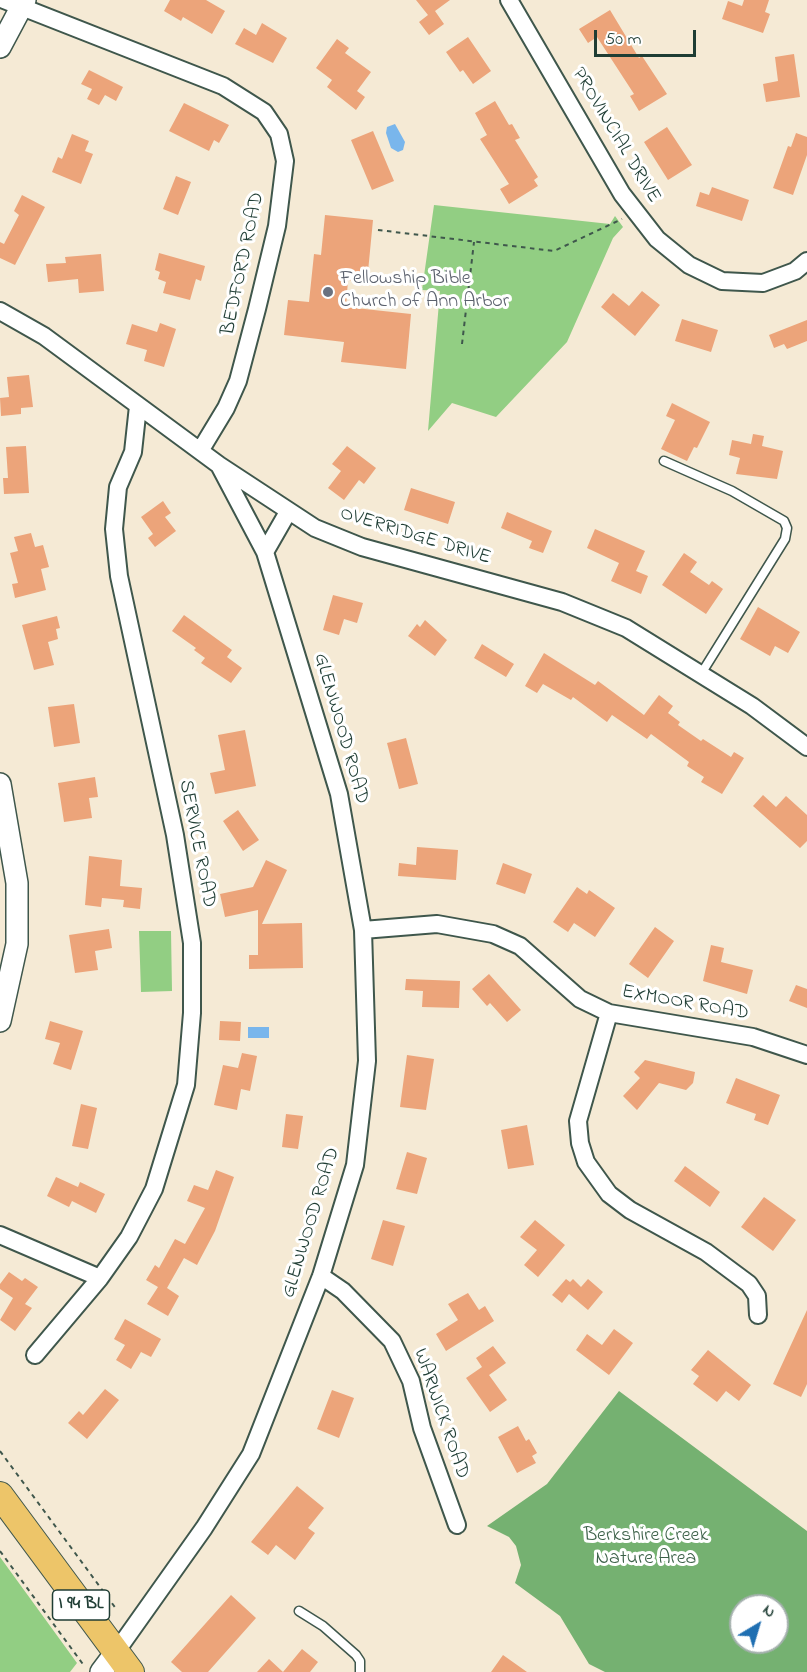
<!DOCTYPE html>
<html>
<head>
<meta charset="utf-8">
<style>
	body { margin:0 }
	#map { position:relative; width:807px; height:1672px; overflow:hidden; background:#f5ead5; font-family:"Indie Flower",sans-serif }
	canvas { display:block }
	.north { position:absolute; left:729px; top:1594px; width:60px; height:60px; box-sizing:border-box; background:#fff; border:2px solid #a5b1ae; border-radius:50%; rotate:38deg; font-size:16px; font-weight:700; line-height:24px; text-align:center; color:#1f3d34 }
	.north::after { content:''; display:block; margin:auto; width:21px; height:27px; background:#1f6fb2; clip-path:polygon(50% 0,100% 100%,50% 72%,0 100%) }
	.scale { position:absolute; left:594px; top:30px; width:102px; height:27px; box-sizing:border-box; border:3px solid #1f3d34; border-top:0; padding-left:8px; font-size:18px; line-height:21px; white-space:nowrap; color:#1f3d34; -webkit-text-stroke:4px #fff; paint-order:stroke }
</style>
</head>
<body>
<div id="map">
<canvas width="807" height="1672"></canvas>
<div class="north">N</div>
<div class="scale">50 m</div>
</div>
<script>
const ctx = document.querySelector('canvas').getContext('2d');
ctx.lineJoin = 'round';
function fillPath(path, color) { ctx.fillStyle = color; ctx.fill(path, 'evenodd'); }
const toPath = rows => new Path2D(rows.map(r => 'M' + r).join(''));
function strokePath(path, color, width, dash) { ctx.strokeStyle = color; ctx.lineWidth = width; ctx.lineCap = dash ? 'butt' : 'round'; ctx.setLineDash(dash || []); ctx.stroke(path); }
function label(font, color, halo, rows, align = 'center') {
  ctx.font = font + ' "Indie Flower",sans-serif'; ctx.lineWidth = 6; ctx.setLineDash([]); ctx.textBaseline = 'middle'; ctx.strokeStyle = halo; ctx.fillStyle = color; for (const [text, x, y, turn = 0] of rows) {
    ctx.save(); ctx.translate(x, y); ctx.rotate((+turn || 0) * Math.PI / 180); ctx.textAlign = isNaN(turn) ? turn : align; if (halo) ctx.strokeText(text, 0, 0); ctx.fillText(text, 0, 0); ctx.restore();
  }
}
fillPath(toPath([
	[434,205,610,224,615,216,623,227,613,238,567,342,496,417,452,403,428,431,440,291,422,290],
	[139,931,171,931,172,991,141,992],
	[0,1557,77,1663,70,1672,0,1672]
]), '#92ce83');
fillPath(toPath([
	[619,1391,807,1531,807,1672,605,1672,589,1664,560,1616,515,1583,521,1565,516,1546,509,1537,487,1526,547,1484],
	[741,1606,777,1606,777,1642,741,1642]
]), '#75b171');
fillPath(toPath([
	[395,124,405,142,403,150,398,152,391,148,386,133,387,127],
	[248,1027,269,1027,269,1038,248,1038]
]), '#79b6ec');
fillPath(toPath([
	[170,0,206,0,225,11,212,34,183,17,181,21,164,11],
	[416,0,450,0,435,11,444,24,429,35,419,22,428,15],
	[744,0,769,0,765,12,770,14,763,33,722,19,728,1,742,6],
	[610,10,639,58,642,56,667,94,639,111,630,96,634,94,597,37,588,43,579,29],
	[262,23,287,38,273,63,235,44,244,28,256,35],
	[468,37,491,71,473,84,463,70,460,72,446,52],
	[337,39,349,48,345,53,371,72,357,91,365,97,356,110,327,87,332,80,316,68],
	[794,54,800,97,766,102,763,84,778,81,775,57],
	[89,70,123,87,116,101,105,95,99,105,87,99,92,89,81,84],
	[495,101,509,125,512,124,520,138,515,140,538,177,534,180,538,186,509,204,500,189,509,184,480,139,487,135,475,113],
	[184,103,229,125,219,143,214,140,209,151,169,131],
	[667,127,692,165,668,180,644,142],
	[373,131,394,181,372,190,351,140],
	[796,133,807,137,807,155,793,195,773,188,788,146,791,147],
	[72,134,89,141,85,151,93,154,81,184,52,172,58,157,62,159],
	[176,176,191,182,178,215,163,209],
	[712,187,749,200,742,221,696,206,700,192,709,195],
	[22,195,45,207,15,265,0,258,0,242,4,244,19,215,14,211],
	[325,215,373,220,367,282,348,280,346,307,411,314,406,369,341,362,344,342,284,335,288,300,309,302,314,254,321,255],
	[159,253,205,266,201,281,196,279,190,300,163,293,166,282,158,279,160,272,155,270],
	[101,254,104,291,79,293,78,279,48,282,46,264,66,263,65,257],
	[642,291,660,305,635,336,601,307,613,293,629,306],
	[682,319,718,330,711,352,675,341],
	[807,320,807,341,787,349,784,344,774,348,769,335],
	[160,323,176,329,164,367,144,361,147,350,126,344,132,324,157,332],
	[29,375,33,407,21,408,21,414,1,416,0,398,9,397,7,377],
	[672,403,710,422,697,448,694,447,687,461,661,449,675,420,666,416],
	[753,434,764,436,762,446,783,451,777,479,736,474,740,458,729,455,732,440,751,444],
	[26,446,29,493,4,494,3,478,8,478,6,447],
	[347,446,376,468,364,484,359,480,344,500,328,488,341,471,332,464],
	[411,488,455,502,448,524,404,510],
	[163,501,171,513,165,517,176,531,155,547,148,538,153,534,141,517],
	[507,512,552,531,543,553,529,548,532,541,501,528],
	[595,529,645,551,636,571,648,576,641,594,611,581,619,563,587,548],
	[31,533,35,547,43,545,49,567,41,569,46,590,15,598,12,584,18,583,10,553,18,551,14,537],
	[684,553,697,562,690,572,709,585,712,581,723,589,706,614,662,585],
	[333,595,363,603,357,623,344,619,339,635,323,630],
	[758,607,800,632,788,653,775,646,770,656,740,639],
	[184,615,232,650,227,657,242,668,231,683,201,663,205,658,194,650,196,648,172,631],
	[57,616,60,628,56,629,58,639,48,642,54,665,34,670,22,625],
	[425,620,447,640,435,656,408,636,417,624,420,627],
	[482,644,514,664,506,677,474,658],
	[544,653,595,685,598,681,644,715,659,695,673,706,668,713,680,722,678,725,701,741,703,739,731,757,734,752,744,758,722,794,701,782,704,777,687,766,689,762,651,734,647,739,612,715,607,722,573,697,571,700,543,684,537,693,525,686],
	[74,704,80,743,54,747,48,707],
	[245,730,256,786,215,794,210,773,225,770,218,735],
	[406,738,418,784,399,789,387,743],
	[95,777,98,797,89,798,92,818,64,822,58,783],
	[763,795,776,807,786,796,807,815,807,841,800,848,753,806],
	[238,810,259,840,243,851,223,821],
	[417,847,458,850,456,880,398,876,399,863,416,865],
	[89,856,122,860,120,886,142,888,140,909,123,907,124,900,102,898,101,907,85,905],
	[266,860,287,870,262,924,302,923,303,968,249,969,249,955,258,955,258,910,225,917,220,894,253,887],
	[503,863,532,874,525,894,496,884],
	[577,887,587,894,589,890,615,908,595,937,574,923,568,932,553,922],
	[655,927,674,941,648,978,629,964],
	[109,929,112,948,95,951,98,970,75,973,69,935],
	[711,945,724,948,721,962,753,970,747,994,703,981],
	[489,974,521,1010,507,1022,490,1003,487,1006,472,989],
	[406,979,460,981,459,1008,422,1007,423,991,405,990],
	[796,985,807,989,807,1008,789,1001],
	[50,1021,83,1031,71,1070,53,1064,60,1043,45,1039],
	[220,1021,241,1022,240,1041,219,1040],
	[242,1053,257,1056,250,1091,241,1089,237,1110,214,1105,223,1065,238,1068],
	[407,1055,434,1059,426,1110,400,1107],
	[645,1060,695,1072,693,1083,686,1090,659,1083,637,1110,623,1096,640,1078,634,1072],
	[736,1078,780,1095,768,1125,754,1120,756,1114,726,1103],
	[81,1104,97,1108,88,1149,72,1146],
	[286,1114,303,1116,298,1149,282,1147],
	[527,1125,534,1165,508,1169,501,1130],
	[407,1152,427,1158,417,1194,396,1189],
	[685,1166,720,1192,710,1207,674,1181],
	[216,1170,234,1177,215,1231,197,1265,184,1258,167,1288,179,1296,168,1316,147,1304,158,1287,146,1280,155,1265,159,1268,175,1239,185,1244,205,1208,187,1201,194,1185,208,1190],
	[56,1177,78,1187,80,1182,105,1194,96,1213,72,1201,69,1207,47,1196],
	[764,1197,796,1220,773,1251,741,1227],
	[383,1220,405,1226,393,1266,371,1259],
	[535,1220,565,1245,538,1277,524,1265,537,1250,520,1237],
	[9,1272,22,1281,25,1278,38,1287,25,1304,32,1308,15,1331,0,1320,13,1298,0,1289,0,1284],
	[566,1279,570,1282,573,1279,581,1287,588,1279,603,1292,588,1310,569,1294,562,1303,552,1295],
	[468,1293,479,1310,485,1306,494,1321,446,1351,436,1334,458,1320,448,1304],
	[807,1310,807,1384,801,1397,773,1384],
	[125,1319,161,1339,151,1357,141,1352,131,1369,116,1360,125,1345,114,1339],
	[614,1329,633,1343,609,1375,576,1350,587,1334,602,1345],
	[493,1346,506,1363,489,1375,507,1400,490,1412,466,1378,482,1367,476,1358],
	[708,1350,751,1385,739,1401,726,1391,717,1402,693,1384,699,1376,691,1370],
	[105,1389,119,1400,87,1439,68,1423,79,1411,83,1415],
	[332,1390,354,1398,339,1438,317,1429],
	[518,1426,526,1441,529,1439,537,1453,532,1456,536,1463,517,1473,498,1437],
	[297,1486,324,1508,308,1528,315,1533,295,1560,276,1545,268,1555,251,1542],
	[231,1595,256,1618,208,1672,182,1672,171,1662],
	[302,1649,318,1662,310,1672,257,1672,269,1659,283,1672],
	[503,1655,527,1672,491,1672]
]), '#eca47a');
const service = toPath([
	[664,461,732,491,784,521,787,528,785,539,701,674],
	[299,1611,323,1626,356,1655,360,1661,360,1672]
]);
const minor = toPath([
	[4,0,223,86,264,112,279,134,285,161,277,226,257,309,238,381,226,408,200,451],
	[509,0,622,194,657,239,689,265,722,281,763,283,795,271,807,261],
	[0,311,44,336,219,465,315,528,362,547,562,602,626,628,752,706,807,747],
	[265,552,288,512],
	[363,930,437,924,493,934,520,946,580,999,609,1013,753,1037,807,1055],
	[609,1013,578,1121,580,1143,586,1162,609,1194,630,1210,706,1252,749,1284,757,1296,758,1315],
	[0,1235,100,1278],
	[321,1276,343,1291,392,1341,411,1381,422,1428,457,1525],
	[35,1355,100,1278,129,1237,154,1189,186,1085,192,1013,192,943,175,835,119,576,114,529,118,487,133,452,138,406],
	[116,1652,204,1528,251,1454,321,1276,355,1165,367,1061,363,930,339,794,265,552,219,465]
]);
const tertiary = toPath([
	[0,47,25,0],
	[0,784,17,883,17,944,0,1021],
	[101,1672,116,1652]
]);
const primary = toPath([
	[0,1495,131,1672]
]);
strokePath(service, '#3f574c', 11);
strokePath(minor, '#3f574c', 20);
strokePath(tertiary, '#3f574c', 24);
strokePath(primary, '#3f574c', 28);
strokePath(toPath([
	[378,230,554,251,622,219],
	[462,344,474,242],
	[0,1451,117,1610],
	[0,1551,85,1667]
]), '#3f574c', 2, [4.5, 4.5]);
strokePath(service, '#fff', 8);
strokePath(minor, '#fff', 16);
strokePath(tertiary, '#fff', 21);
strokePath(primary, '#edc569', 26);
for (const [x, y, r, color] of [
	[328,292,6,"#6b7280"]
]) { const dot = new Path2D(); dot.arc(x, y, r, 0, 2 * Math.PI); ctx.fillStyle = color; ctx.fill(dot); strokePath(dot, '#fff', 2); }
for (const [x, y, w] of [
	[81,1605,57]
]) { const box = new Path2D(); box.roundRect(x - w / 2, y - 15, w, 30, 4.5); ctx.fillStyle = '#fff'; ctx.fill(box); strokePath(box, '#1f3d34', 1.5); }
label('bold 18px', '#1f3d34', null, [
	["I 94 BL",81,1605]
]);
label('20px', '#1f3d34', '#fff', [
	["PROVINCIAL DRIVE",615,136,59],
	["BEDFORD ROAD",244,264,-78],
	["OVERRIDGE DRIVE",415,537,17],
	["GLENWOOD ROAD",340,729,74],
	["SERVICE ROAD",196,844,79],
	["EXMOOR ROAD",685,1004,10],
	["GLENWOOD ROAD",312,1223,-73],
	["WARWICK ROAD",440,1414,71]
]);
label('20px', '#5b616d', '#fff', [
	["Fellowship Bible",340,280],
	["Church of Ann Arbor",340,303]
], 'left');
label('20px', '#3c6148', '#fff', [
	["Berkshire Creek",646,1537],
	["Nature Area",646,1560]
]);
</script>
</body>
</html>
